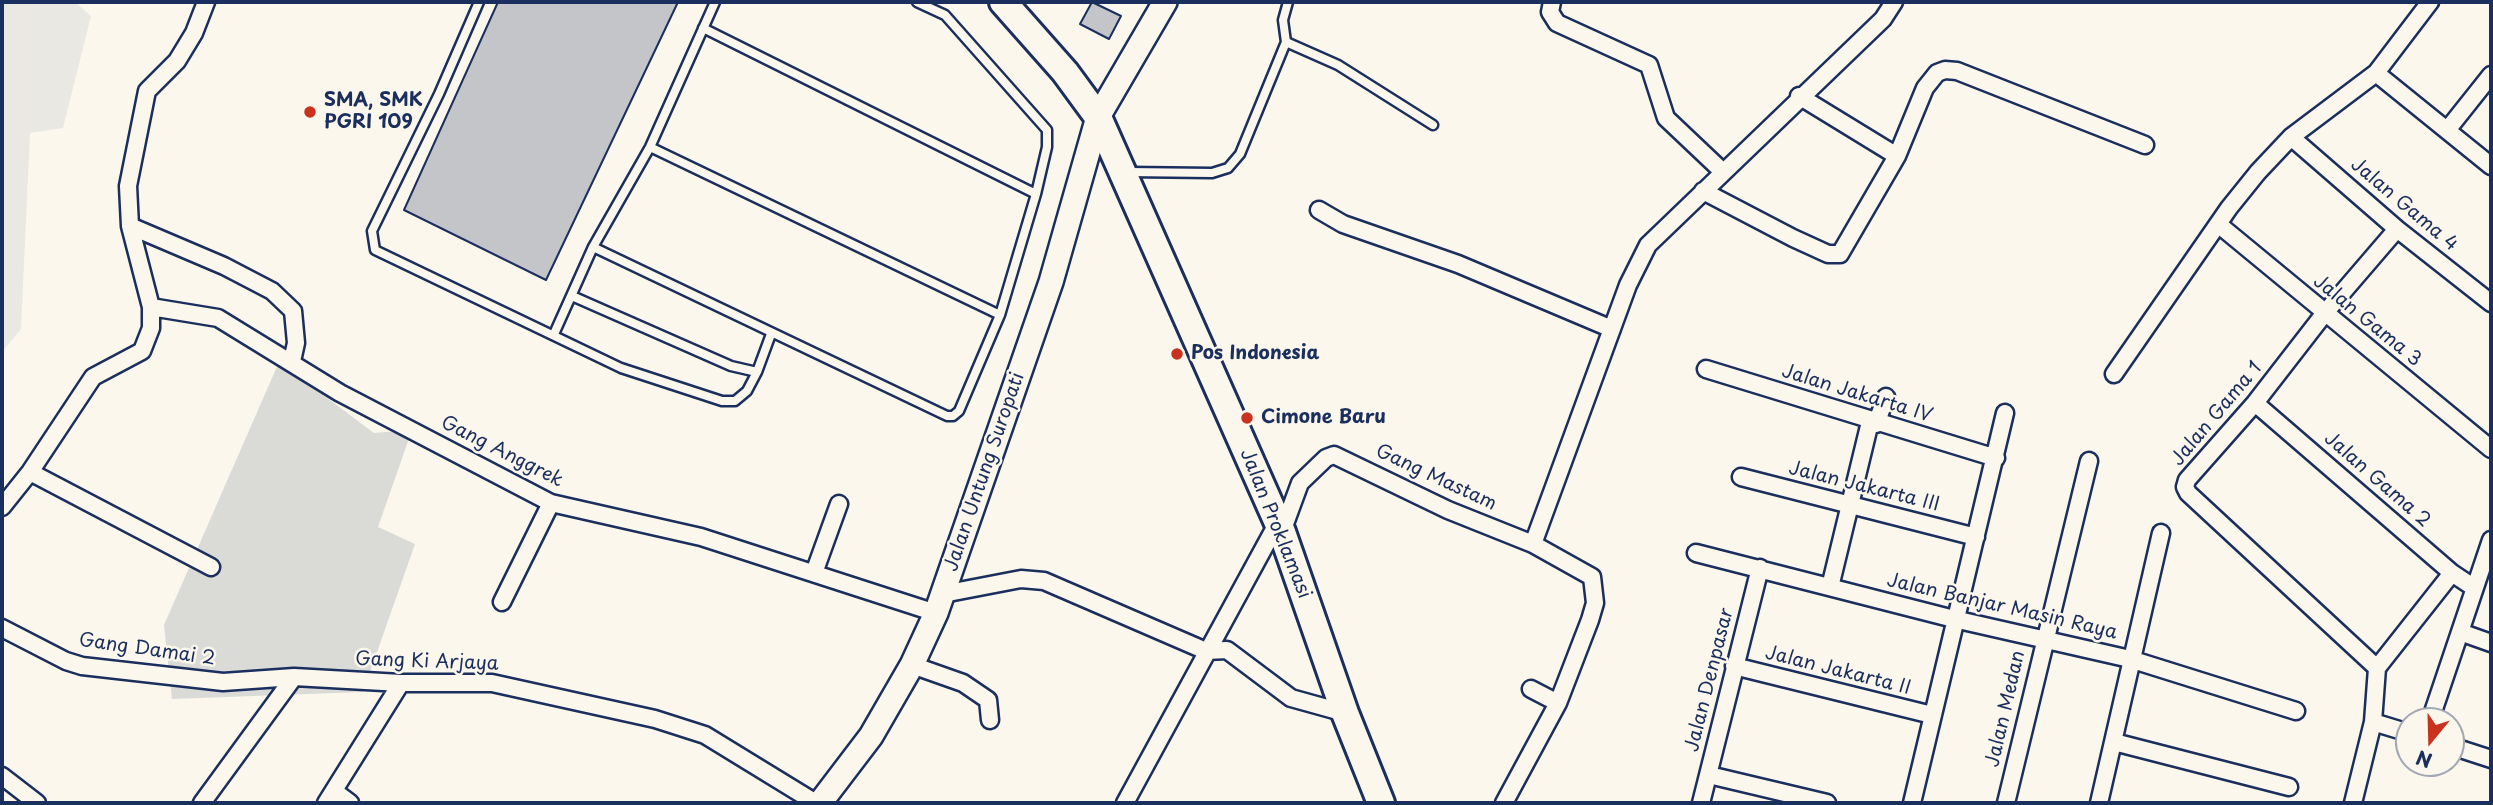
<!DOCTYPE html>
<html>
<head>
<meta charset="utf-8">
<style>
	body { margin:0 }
	#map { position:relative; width:2493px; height:805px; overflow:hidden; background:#fbf7ec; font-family:"Playpen Sans",sans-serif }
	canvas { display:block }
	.frame { position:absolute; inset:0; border:4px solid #1b2f5e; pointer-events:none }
	.north { position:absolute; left:2395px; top:707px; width:70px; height:70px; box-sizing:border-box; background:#fbf7ec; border:2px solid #a1a7b3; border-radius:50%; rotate:199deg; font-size:19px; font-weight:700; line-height:28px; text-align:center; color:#1b2f5e }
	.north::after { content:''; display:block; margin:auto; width:24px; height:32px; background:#c8321e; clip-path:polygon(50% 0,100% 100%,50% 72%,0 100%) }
</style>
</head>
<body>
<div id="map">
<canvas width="2493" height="805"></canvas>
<div class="frame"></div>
<div class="north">N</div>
</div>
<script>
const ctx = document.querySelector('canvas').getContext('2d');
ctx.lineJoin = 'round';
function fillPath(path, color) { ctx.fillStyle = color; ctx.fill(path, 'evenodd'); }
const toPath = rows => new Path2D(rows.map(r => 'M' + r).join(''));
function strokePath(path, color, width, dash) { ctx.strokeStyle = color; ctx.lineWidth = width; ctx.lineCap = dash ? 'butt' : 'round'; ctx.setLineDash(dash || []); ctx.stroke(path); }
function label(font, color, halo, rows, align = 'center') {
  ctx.font = font + ' "Playpen Sans",sans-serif'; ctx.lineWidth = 5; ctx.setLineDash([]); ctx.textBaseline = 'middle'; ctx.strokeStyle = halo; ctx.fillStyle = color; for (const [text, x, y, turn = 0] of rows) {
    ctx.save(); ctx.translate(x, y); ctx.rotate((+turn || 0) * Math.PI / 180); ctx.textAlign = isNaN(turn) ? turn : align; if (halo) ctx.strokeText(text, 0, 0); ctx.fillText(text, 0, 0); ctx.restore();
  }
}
fillPath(toPath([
	[2,2,75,2,91,16,63,128,30,133,21,329,2,352]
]), '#eae8e2');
fillPath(toPath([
	[279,362,374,433,412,430,378,527,415,544,363,692,172,699,164,625]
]), '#dadad7');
const building = toPath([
	[498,2,678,2,546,280,404,210,498,2],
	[1092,2,1121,16,1109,39,1080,24,1092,2]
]);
fillPath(building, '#c3c5c9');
strokePath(building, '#1b2f5e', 2);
const lane = toPath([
	[479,2,439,94,372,231,375,250,621,368,722,401,735,401,747,391,757,372],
	[917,2,945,15,1047,130,1047,147,1036,194],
	[703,28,1036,194,1000,315],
	[1286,42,1338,65,1433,125],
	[1128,172,1212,173,1228,168,1240,154,1286,42,1283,20,1288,2],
	[593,247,947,416,953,416,959,411,1000,315,650,147],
	[572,296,731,366,757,372,771,334],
	[554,334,593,247,650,147,715,2]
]);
const street = toPath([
	[1552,2,1550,12,1557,23,1649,65,1666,118,1722,171],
	[2376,73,2491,166],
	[1799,96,1897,156],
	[2448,129,2491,75],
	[2291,137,2397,229,2491,303],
	[1703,191,1793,238,1828,254,1840,254,1897,156,1925,88,1937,73,1945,70,1957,71,2145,145],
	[1319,210,1343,224,1458,264,1612,329],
	[2218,224,2491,449],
	[130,226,224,266,272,291,293,311,296,343,292,361],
	[151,307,218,318,340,393,551,503,701,537,936,613],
	[1706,369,1996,458],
	[2114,374,2229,208,2258,172,2291,137,2376,73,2430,2],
	[2255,403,2452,573,2473,587],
	[1876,424,1886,397],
	[30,472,211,567],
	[1741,477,1976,537],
	[2,507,30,472,93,377,142,351,151,328,151,307,130,226,128,186,147,91,177,61,194,33,206,2],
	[1282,532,1300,483,1326,458,1334,455,1448,510,1533,544,1592,577,1595,603,1590,620,1558,703,1504,803],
	[1533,544,1628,285,1648,245,1883,19,1894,2],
	[1696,553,1954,619,2130,659,2296,711],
	[814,573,839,504],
	[1830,587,1870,422],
	[943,594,1021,579,1044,581,1206,651,1227,650,1291,698,1345,713],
	[502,602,551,503],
	[2,628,66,661,82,666,223,682,294,677],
	[2460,632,2491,643],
	[912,665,963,683,988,700,990,720],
	[1734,666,1932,715],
	[2377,668,2188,493,2185,487,2187,480,2255,403,2324,314,2397,229],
	[1531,689,1558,703],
	[2430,721,2491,540],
	[2373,722,2409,733],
	[2114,742,2289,787],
	[2451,746,2491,759],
	[1709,775,1827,803],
	[2,776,37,803],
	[334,791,350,803],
	[202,803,294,677,401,683,492,683,655,719,705,735,816,803],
	[326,803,401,683],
	[1125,803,1278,522],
	[1701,803,1760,568],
	[1912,803,2005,413],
	[2006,803,2089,461],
	[2099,803,2161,533],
	[2353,803,2373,722,2377,668,2452,573]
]);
const secondary = toPath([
	[820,803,871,736,912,665,936,613,1051,282,1098,117,1165,2]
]);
const primary = toPath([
	[1003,2,1065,72,1098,117,1282,532,1345,713,1381,803]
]);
strokePath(lane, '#1b2f5e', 13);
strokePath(street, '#1b2f5e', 21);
strokePath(secondary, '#1b2f5e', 28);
strokePath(primary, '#1b2f5e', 32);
strokePath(lane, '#fbf7ec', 8);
strokePath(street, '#fbf7ec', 16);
strokePath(secondary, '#fbf7ec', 23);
strokePath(primary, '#fbf7ec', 26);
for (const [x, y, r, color] of [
	[310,112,7,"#c8321e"],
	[1177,354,7,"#c8321e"],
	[1247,418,7,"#c8321e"]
]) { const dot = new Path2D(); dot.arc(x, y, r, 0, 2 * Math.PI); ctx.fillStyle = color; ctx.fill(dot); strokePath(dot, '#fbf7ec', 2.5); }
label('bold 19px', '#1b2f5e', '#fbf7ec', [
	["SMA, SMK",324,101],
	["PGRI 109",324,123],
	["Pos Indonesia",1191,354],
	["Cimone Baru",1261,418]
], 'left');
label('19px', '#1b2f5e', '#fbf7ec', [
	["Jalan Gama 4",2404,205,40],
	["Jalan Gama 3",2367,321,39],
	["Jalan Jakarta IV",1857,394,17],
	["Jalan Gama 1",2217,414,-50],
	["Gang Anggrek",502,452,27],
	["Jalan Untung Suropati",985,472,-71],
	["Gang Mastam",1436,478,25],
	["Jalan Gama 2",2377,480,41],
	["Jalan Jakarta III",1864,487,14],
	["Jalan Proklamasi",1275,524,68],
	["Jalan Banjar Masin Raya",2002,607,13],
	["Gang Damai 2",147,650,8],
	["Gang Ki Arjaya",427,662,2],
	["Jalan Jakarta II",1838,671,14],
	["Jalan Denpasar",1710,680,-76],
	["Jalan Medan",2006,709,-77]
]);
</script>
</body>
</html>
